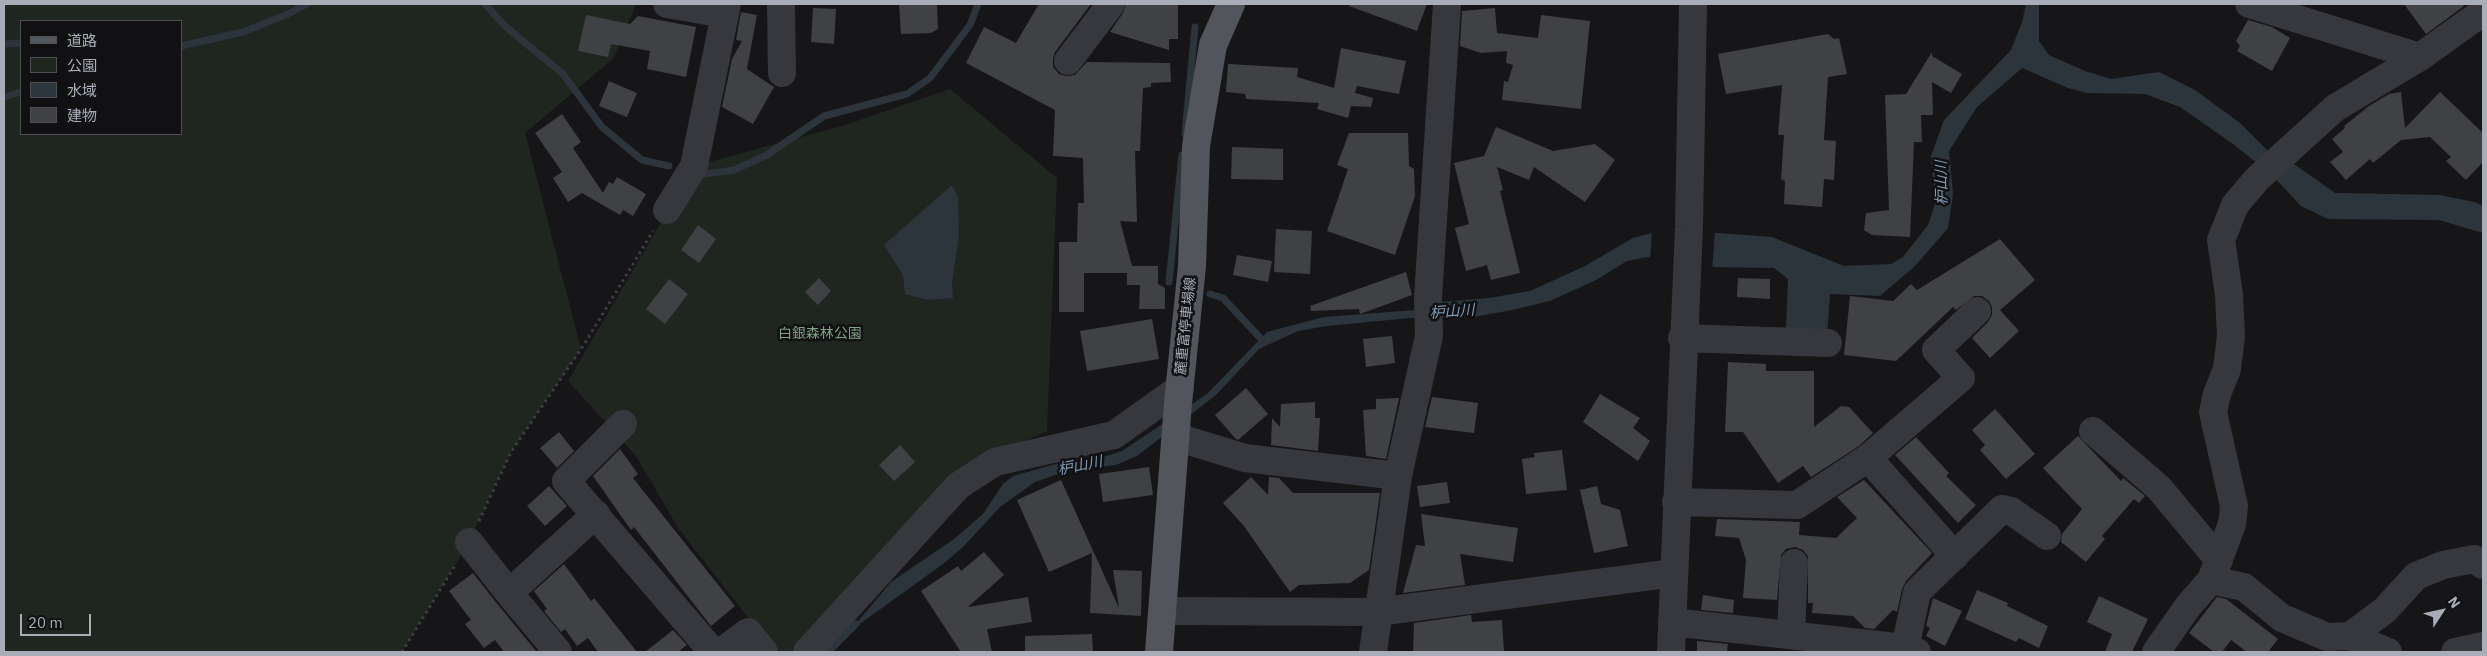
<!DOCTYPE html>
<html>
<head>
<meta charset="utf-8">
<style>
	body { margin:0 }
	#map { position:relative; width:2487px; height:656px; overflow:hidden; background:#161618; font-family:"IBM Plex Sans","Noto Sans JP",sans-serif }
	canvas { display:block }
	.frame { position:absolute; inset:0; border:5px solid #a8adb8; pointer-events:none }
	.legend { position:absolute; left:20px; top:20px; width:162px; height:115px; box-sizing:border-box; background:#111113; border:1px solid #4d4f55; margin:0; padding:6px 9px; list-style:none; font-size:15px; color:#a8adb8 }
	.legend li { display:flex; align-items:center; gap:10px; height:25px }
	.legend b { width:25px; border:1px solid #4d4f55 }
	.north { position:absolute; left:2417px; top:586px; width:50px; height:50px; -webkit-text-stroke:4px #111113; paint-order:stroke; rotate:55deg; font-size:14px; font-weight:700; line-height:20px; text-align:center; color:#a8adb8 }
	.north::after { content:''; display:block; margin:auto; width:18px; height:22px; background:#a8adb8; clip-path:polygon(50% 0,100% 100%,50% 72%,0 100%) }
	.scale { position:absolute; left:20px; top:614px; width:71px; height:22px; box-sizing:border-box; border:2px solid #a8adb8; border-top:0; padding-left:6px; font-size:15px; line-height:18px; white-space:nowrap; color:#a8adb8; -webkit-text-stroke:4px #111113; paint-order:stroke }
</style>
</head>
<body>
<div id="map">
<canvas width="2487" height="656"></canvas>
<div class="frame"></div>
<ul class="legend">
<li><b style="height:6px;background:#53555c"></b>道路</li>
<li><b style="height:14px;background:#1e261f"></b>公園</li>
<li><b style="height:14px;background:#2c353c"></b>水域</li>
<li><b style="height:14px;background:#404145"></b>建物</li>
</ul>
<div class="north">N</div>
<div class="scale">20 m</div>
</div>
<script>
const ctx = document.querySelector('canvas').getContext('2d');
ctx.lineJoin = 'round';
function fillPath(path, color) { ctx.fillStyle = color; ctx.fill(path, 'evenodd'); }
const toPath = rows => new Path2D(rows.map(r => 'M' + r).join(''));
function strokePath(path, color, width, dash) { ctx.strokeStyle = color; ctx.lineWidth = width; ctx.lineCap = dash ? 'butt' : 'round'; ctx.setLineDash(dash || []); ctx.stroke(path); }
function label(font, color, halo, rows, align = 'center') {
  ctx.font = font + ' "IBM Plex Sans","Noto Sans JP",sans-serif'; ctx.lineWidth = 5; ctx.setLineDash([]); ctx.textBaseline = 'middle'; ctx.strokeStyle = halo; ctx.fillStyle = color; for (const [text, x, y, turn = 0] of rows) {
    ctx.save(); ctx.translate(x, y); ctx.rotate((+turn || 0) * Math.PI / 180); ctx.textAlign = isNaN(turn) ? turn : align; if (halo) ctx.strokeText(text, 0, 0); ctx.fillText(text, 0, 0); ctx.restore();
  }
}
fillPath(toPath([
	[4,4,636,4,614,58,525,133,581,349,511,452,469,542,402,652,4,652],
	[21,21,181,21,181,134,21,134],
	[950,89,1057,178,1047,431,963,468,791,652,775,652,678,528,636,456,568,381,694,166,842,126]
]), '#1e261f');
fillPath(toPath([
	[2026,4,2039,4,2039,41,2049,55,2085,71,2111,79,2159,72,2195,90,2240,123,2267,150,2287,159,2335,193,2440,195,2474,202,2483,206,2483,233,2439,220,2328,219,2301,206,2272,175,2233,144,2180,107,2145,94,2087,93,2068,88,2022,68,1977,107,1949,151,1953,195,1948,228,1915,266,1880,296,1830,294,1827,335,1786,330,1788,279,1774,268,1710,267,1648,257,1627,261,1596,280,1550,301,1512,310,1474,317,1410,318,1327,326,1298,331,1259,349,1216,395,1137,456,1116,465,1070,470,1035,482,1000,507,963,547,943,564,850,631,891,582,954,539,983,514,1003,484,1013,476,1070,460,1100,458,1122,451,1207,394,1267,332,1324,317,1416,310,1439,302,1489,298,1530,291,1585,266,1633,238,1652,233,1718,233,1772,237,1844,266,1891,264,1903,257,1928,225,1935,204,1931,156,1944,120,2011,50,2022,22],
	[952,185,958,197,959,235,952,283,953,298,928,300,905,294,903,275,884,245]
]), '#2c353c');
fillPath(toPath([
	[1652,230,1715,231,1712,270,1650,260]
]), '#161618');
strokePath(toPath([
	[485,4,506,27,563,74,602,127,642,160,669,166],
	[4,44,21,43],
	[181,46,243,32,288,14,307,4],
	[4,97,21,92],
	[1185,134,1195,27],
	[705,174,734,170,767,155,824,116,907,94,930,78,970,25,978,4],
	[1169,282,1182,155],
	[1210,294,1223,298,1264,342],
	[828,652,856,624]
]), '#2c353c', 7);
fillPath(toPath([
	[899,4,937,4,938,29,931,33,901,34],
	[1039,4,1091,4,1055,52,1053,59,1053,67,1059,74,1067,76,1075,75,1087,62,1170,63,1171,82,1151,83,1151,87,1143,88,1140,151,1135,151,1137,222,1120,221,1132,266,1158,266,1158,284,1165,288,1165,309,1139,309,1140,285,1127,285,1127,273,1084,273,1084,312,1059,312,1059,242,1077,242,1078,203,1084,203,1083,158,1053,156,1055,110,966,63,984,27,1016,43],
	[1126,4,1178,4,1178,39,1169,39,1169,50,1110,32,1123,13],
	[1350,4,1427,4,1417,31,1349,6],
	[2404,4,2462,4,2464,6,2426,34],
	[813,8,836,9,834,44,811,42],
	[1495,8,1497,33,1538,38,1541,15,1590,21,1581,109,1502,100,1504,81,1508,82,1513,65,1506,63,1507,51,1481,53,1460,46,1462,11],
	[741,12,757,15,747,69,774,87,753,124,722,107,732,59,742,41,736,40],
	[586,15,630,24,638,16,696,27,686,77,647,69,650,51,611,44,608,57,578,51],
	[2248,20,2272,27,2290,38,2272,71,2237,51,2240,46,2236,41],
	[1828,34,1834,39,1839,38,1847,74,1828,77,1824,140,1836,141,1834,180,1824,179,1822,207,1784,204,1785,181,1781,179,1784,135,1778,135,1782,85,1726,94,1718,54],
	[1341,48,1406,61,1399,94,1357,86,1355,93,1373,98,1371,107,1351,106,1348,118,1317,109,1319,103,1246,99,1245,94,1226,92,1228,64,1298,68,1297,77,1334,88],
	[1932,52,1932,56,1962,74,1951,93,1932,82,1933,115,1921,115,1922,142,1914,142,1910,237,1872,235,1864,230,1866,213,1889,210,1885,95,1906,94],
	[609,81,637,93,627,117,599,106],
	[2401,92,2405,128,2440,92,2483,133,2483,162,2466,180,2446,161,2451,157,2430,137,2401,140,2373,163,2370,159,2346,180,2330,162,2343,152,2332,139,2345,128,2344,126,2369,106,2389,94],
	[562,114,581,142,573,148,603,193,609,182,613,184,617,177,646,194,633,216,623,210,620,215,582,193,568,202,553,178,562,172,535,133],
	[1496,127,1553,151,1595,144,1615,160,1585,202,1534,167,1529,180,1497,167,1503,190,1500,191,1520,273,1491,280,1487,265,1466,271,1455,228,1469,224,1454,163,1484,156],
	[1349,133,1408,133,1409,166,1414,169,1415,196,1395,255,1327,231,1348,169,1337,165],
	[1232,147,1283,149,1283,180,1231,179],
	[698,225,716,239,699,263,681,250],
	[1276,229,1312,231,1310,274,1274,272],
	[2000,239,2035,280,2000,310,2019,331,1990,358,1972,338,1988,322,1992,315,1992,307,1989,301,1982,296,1974,296,1956,310,1953,307,1896,361,1844,355,1850,296,1893,301,1911,284,1917,290],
	[1237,255,1272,261,1268,282,1233,275],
	[1406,272,1412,295,1360,314,1359,309,1311,311,1310,306],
	[819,278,831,291,818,305,805,292],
	[1738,278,1770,279,1770,299,1737,297],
	[669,279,688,294,665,324,646,309],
	[1152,319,1159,359,1087,371,1080,331],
	[1392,336,1395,363,1366,367,1363,339],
	[1728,362,1766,364,1766,371,1814,371,1814,427,1841,406,1849,407,1873,433,1859,446,1811,477,1803,466,1778,483,1743,432,1725,432],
	[1246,388,1268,414,1238,440,1235,438,1215,415],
	[1600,394,1640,418,1633,428,1650,441,1638,461,1583,422],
	[1432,397,1478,403,1474,433,1425,427],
	[1399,398,1386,459,1366,456,1363,410,1376,409,1376,399],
	[1315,402,1315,418,1320,418,1318,451,1271,445,1272,418,1280,427,1281,404],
	[1995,409,2035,454,2006,479,1980,450,1985,445,1972,430],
	[559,432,574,451,557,468,540,448],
	[2078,436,2121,481,2123,478,2145,496,2139,503,2134,499,2102,536,2105,539,2086,562,2061,542,2062,534,2082,509,2043,468],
	[1916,437,1949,473,1946,476,1976,505,1958,523,1895,455],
	[900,445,915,462,894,481,879,465],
	[620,449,638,474,633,478,735,606,711,626,634,527,631,530,593,476],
	[1562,450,1567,490,1526,494,1522,459,1535,457,1534,453],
	[1149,467,1153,495,1103,502,1099,474],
	[1251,477,1268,495,1269,477,1279,478,1293,493,1380,493,1369,570,1350,583,1299,585,1290,592,1244,526,1223,503],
	[1061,480,1119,608,1113,570,1142,571,1141,616,1090,613,1092,553,1049,572,1017,500],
	[1864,480,1932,553,1906,581,1902,589,1897,612,1893,610,1874,629,1865,628,1853,616,1812,613,1813,603,1808,603,1808,556,1803,550,1795,547,1786,549,1781,555,1777,600,1743,598,1746,560,1739,538,1715,536,1717,519,1800,522,1799,535,1836,538,1857,518,1837,497],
	[1447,482,1450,503,1420,507,1417,486],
	[549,486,567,506,545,526,527,506],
	[1597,486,1601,504,1620,510,1628,546,1594,553,1580,490],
	[1421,514,1518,528,1513,562,1460,554,1465,585,1403,593,1416,545,1425,546],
	[984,552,1004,575,968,607,1028,597,1032,622,987,629,992,652,961,652,921,591,958,566,961,571],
	[564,564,591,601,594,598,637,652,598,652,588,638,577,646,565,629,561,632,544,611,547,609,534,591],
	[473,573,495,601,536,651,504,652,495,640,484,648,465,624,471,620,449,591],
	[1977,590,2008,603,2007,606,2048,626,2039,648,2019,638,2016,642,1965,619],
	[1703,595,1734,600,1733,613,1701,610],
	[2099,596,2148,619,2132,652,2105,652,2112,634,2087,622],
	[2217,597,2226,599,2278,639,2268,652,2247,652,2231,640,2222,652,2214,652,2189,633],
	[1933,598,1962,611,1945,646,1926,636,1930,628,1926,626],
	[1471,615,1472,622,1502,620,1504,652,1413,652,1414,623],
	[673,630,687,645,678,652,645,652],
	[1092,634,1093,652,1025,652,1025,636],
	[1697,641,1728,644,1727,652,1697,652]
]), '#404145');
strokePath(toPath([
	[479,521,511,452,585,343,653,231],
	[402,652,456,564]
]), '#3d3f44', 3, [2.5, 4]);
strokePath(toPath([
	[667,4,724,14],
	[781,4,782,73],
	[2249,4,2420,57,2483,12],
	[1068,61,1111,4],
	[667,210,694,166,727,4],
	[1682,338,1828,343],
	[623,424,566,481,713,652],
	[2093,431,2159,488,2219,560],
	[1176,437,1245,458,1398,476,1373,652],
	[1868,458,1955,556],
	[1398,476,1429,336,1428,297,1447,4],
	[1676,502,1797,505,1868,458,1961,378,1936,350,1977,311],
	[469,542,509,593],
	[2211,580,2244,587,2282,618,2327,637,2350,636,2388,652],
	[1163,611,1377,612,1674,573],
	[1672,622,1905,648,1917,652],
	[1791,634,1794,563],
	[2350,636,2385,610,2416,576,2443,565,2474,559,2483,565],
	[1905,648,1917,592,2002,509,2011,511,2047,536],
	[558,652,509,593,596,514],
	[721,652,748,632,764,652],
	[807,652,958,486,995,462,1114,435,1180,388],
	[1671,652,1689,227,1693,4],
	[2156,652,2189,605,2211,580,2232,524,2234,506,2213,412,2217,394,2227,369,2231,336,2229,295,2221,240,2235,205,2257,179,2335,108,2420,57],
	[2455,652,2483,646]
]), '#37383d', 28);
strokePath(toPath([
	[1159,652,1178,403,1192,266,1196,146,1213,45,1231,4]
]), '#53555c', 28);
label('14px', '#a8adb8', '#111113', [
	["麓重富停車場線",1186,326,-84]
]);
label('14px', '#7fa381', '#111113', [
	["白銀森林公園",820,334]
]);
label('italic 15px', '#7f9bb3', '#111113', [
	["枦山川",1942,183,-91],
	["枦山川",1452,312,-4],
	["枦山川",1080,466,-11]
]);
</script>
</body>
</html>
